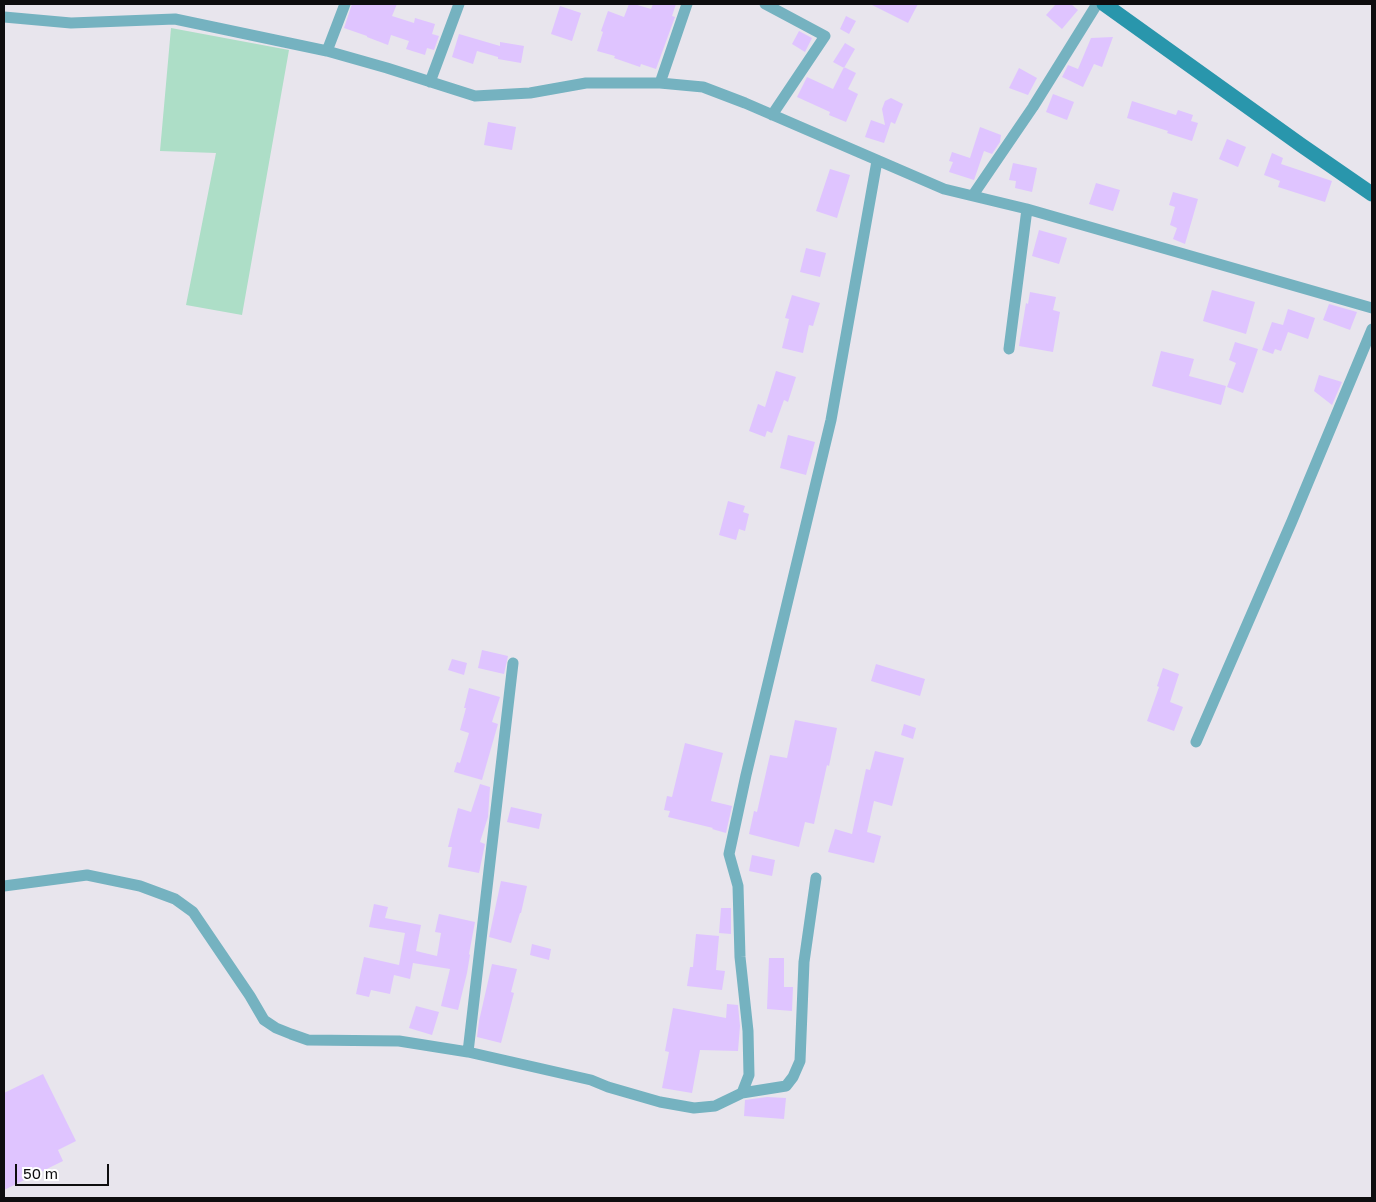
<!DOCTYPE html>
<html>
<head>
<meta charset="utf-8">
<style>
	body { margin:0 }
	#map { position:relative; width:1376px; height:1202px; overflow:hidden; background:#e8e5ed; font-family:"Golos Text",sans-serif }
	canvas { display:block }
	.frame { position:absolute; inset:0; border:5px solid #0e0d0f; pointer-events:none }
	.scale { position:absolute; left:15px; top:1164px; width:94px; height:22px; box-sizing:border-box; border:2px solid #0e0d0f; border-top:0; padding-left:6px; font-size:15px; line-height:18px; white-space:nowrap; color:#0e0d0f; -webkit-text-stroke:4px #fff; paint-order:stroke }
</style>
</head>
<body>
<div id="map">
<canvas width="1376" height="1202"></canvas>
<div class="frame"></div>
<div class="scale">50 m</div>
</div>
<script>
const ctx = document.querySelector('canvas').getContext('2d');
ctx.lineJoin = 'round';
function fillPath(path, color) { ctx.fillStyle = color; ctx.fill(path, 'evenodd'); }
const toPath = rows => new Path2D(rows.map(r => 'M' + r).join(''));
function strokePath(path, color, width, dash) { ctx.strokeStyle = color; ctx.lineWidth = width; ctx.lineCap = dash ? 'butt' : 'round'; ctx.setLineDash(dash || []); ctx.stroke(path); }
fillPath(toPath([
	[171,28,289,50,242,315,186,305,216,153,160,151]
]), '#addec7');
fillPath(toPath([
	[352,4,397,4,392,16,414,23,415,18,435,24,432,34,439,36,434,50,427,48,425,55,406,49,409,41,391,35,388,45,367,37,367,36,344,28],
	[629,4,634,4,651,9,653,4,676,4,672,16,675,17,656,69,641,64,640,67,614,58,615,56,597,51,603,32,601,31,608,11,624,17],
	[870,4,918,4,908,23],
	[1056,4,1071,4,1078,10,1062,29,1046,15],
	[560,6,581,13,572,41,551,34],
	[846,16,856,21,849,34,840,29],
	[799,31,812,38,805,52,792,44],
	[459,34,500,46,500,42,524,46,521,63,498,59,498,57,477,51,473,64,452,57],
	[1113,37,1102,67,1094,64,1083,87,1062,77,1068,65,1078,69,1091,38],
	[845,43,855,49,844,68,833,62],
	[844,67,856,73,848,89,858,94,846,122,829,115,830,112,797,97,807,77,833,89],
	[1019,68,1037,78,1028,95,1009,88],
	[1053,94,1074,102,1067,120,1046,112],
	[891,98,903,104,895,124,891,122,884,143,865,137,871,120,885,125,882,109,885,101],
	[1132,101,1176,115,1178,110,1193,115,1191,121,1198,123,1192,141,1167,133,1168,131,1127,118],
	[488,122,516,127,512,150,484,145],
	[980,127,1001,135,1000,142,992,154,984,151,974,180,949,172,953,162,949,161,952,152,970,158],
	[1227,139,1246,147,1238,167,1219,159],
	[1272,153,1283,158,1281,164,1332,181,1325,202,1278,187,1280,181,1264,175],
	[1013,163,1037,168,1032,192,1015,188,1016,181,1009,180],
	[830,169,850,175,837,218,816,211],
	[1096,183,1120,190,1113,211,1089,204],
	[1173,192,1198,199,1185,244,1173,239,1177,228,1170,225,1175,207,1169,205],
	[1039,230,1067,238,1059,264,1032,256],
	[806,248,826,253,820,277,800,272],
	[1212,290,1255,302,1246,334,1203,321],
	[1030,292,1056,297,1053,310,1060,312,1053,352,1019,346,1026,303,1028,304],
	[792,295,820,303,813,326,809,325,803,353,782,348,789,319,785,318],
	[1329,304,1357,312,1350,330,1323,320],
	[1288,309,1315,318,1308,339,1288,332,1281,351,1275,349,1273,354,1262,350,1272,322,1283,325],
	[1235,342,1258,349,1243,393,1227,387,1236,363,1229,360],
	[1161,351,1194,359,1189,376,1226,386,1221,405,1152,386],
	[776,371,796,377,788,402,784,400,772,433,767,431,765,437,749,431,758,404,765,407],
	[1319,375,1342,382,1332,405,1314,391],
	[788,435,815,442,806,475,780,468],
	[728,501,745,506,743,512,749,514,745,531,739,529,736,540,719,535],
	[482,650,508,656,504,674,478,668],
	[452,659,467,663,464,675,448,670],
	[876,664,925,679,920,696,871,681],
	[1163,668,1179,674,1170,702,1183,707,1174,731,1147,721,1159,687,1157,686],
	[469,688,500,697,492,722,498,724,482,780,454,772,457,762,460,763,469,733,460,730,466,708,464,708],
	[795,720,837,728,829,766,827,765,814,824,805,822,799,847,749,834,754,811,757,812,770,755,787,758],
	[904,724,916,728,913,739,901,735],
	[685,743,723,753,711,801,732,806,726,833,712,829,713,828,668,817,670,811,664,810,667,796,672,797],
	[875,751,904,758,892,806,874,801,867,832,881,836,874,863,828,852,835,829,852,834,866,769,870,770],
	[480,784,490,787,488,817,480,842,485,844,479,873,448,867,452,847,448,847,458,808,471,812],
	[511,807,542,814,539,829,507,822],
	[752,855,775,860,772,876,749,871],
	[501,881,527,886,521,913,520,913,511,943,489,937],
	[374,904,388,907,385,918,421,925,416,951,437,956,441,933,435,932,439,914,475,922,469,954,470,955,467,973,458,1010,441,1006,450,969,413,963,410,979,394,975,390,994,371,990,369,997,356,994,364,957,399,965,405,933,369,927],
	[721,908,731,908,731,934,719,933],
	[696,934,719,936,716,970,725,971,722,990,687,986,690,967,693,967],
	[532,944,551,949,549,960,530,955],
	[769,958,784,958,784,987,793,987,792,1011,767,1009],
	[492,964,517,969,511,992,514,993,501,1043,477,1037,479,1021],
	[727,1004,738,1005,740,1026,738,1051,700,1050,692,1093,662,1088,669,1052,665,1051,673,1008,726,1018],
	[416,1006,439,1012,432,1035,409,1028],
	[43,1074,76,1141,58,1150,63,1161,4,1190,4,1093],
	[767,1097,786,1098,784,1119,744,1116,745,1100]
]), '#dfc4ff');
strokePath(toPath([
	[765,4,825,36,772,115],
	[4,17,71,23,175,19,327,51,387,68,475,96,530,93,586,83,660,83,703,87,745,103,944,189,1027,209,1372,308],
	[327,51,345,4],
	[430,82,459,4],
	[660,83,687,4],
	[973,195,1033,107,1097,4],
	[1009,349,1027,209],
	[1196,742,1292,521,1372,329],
	[4,886,87,875,140,886,175,899,193,912,250,996,264,1020,276,1028,291,1034,308,1040,399,1041,468,1052,591,1080,608,1087,660,1102,694,1108,715,1106,742,1093,786,1086,793,1077,800,1061,804,962,816,878],
	[468,1052,513,663],
	[742,1093,749,1075,748,1031,740,957,738,886,729,854,746,775,831,420,877,161]
]), '#75b2c0', 11);
strokePath(toPath([
	[1104,4,1301,145,1372,194]
]), '#2996ac', 15);
</script>
</body>
</html>
